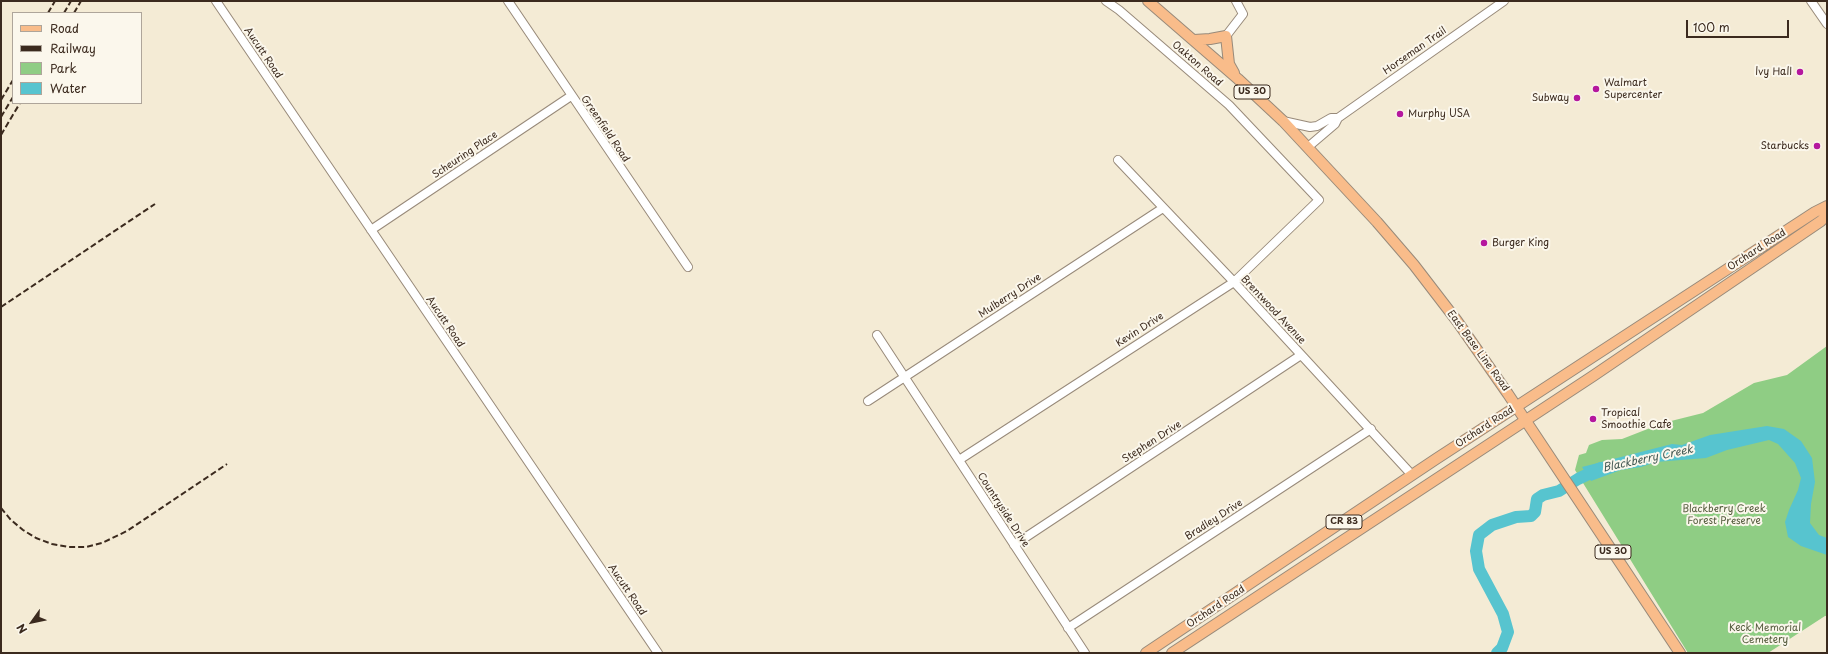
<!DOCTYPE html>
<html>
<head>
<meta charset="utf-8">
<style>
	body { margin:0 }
	#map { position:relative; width:1828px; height:654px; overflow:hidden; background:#f4ebd5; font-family:"Playpen Sans",sans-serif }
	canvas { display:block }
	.frame { position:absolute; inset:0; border:2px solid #3b2a1e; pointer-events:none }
	.legend { position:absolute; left:12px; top:12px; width:130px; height:92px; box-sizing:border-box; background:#fbf7ec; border:1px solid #aea59a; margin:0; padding:5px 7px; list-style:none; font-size:12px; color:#3b2a1e }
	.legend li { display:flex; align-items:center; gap:8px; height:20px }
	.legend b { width:20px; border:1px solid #aea59a }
	.north { position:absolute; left:12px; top:602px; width:40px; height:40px; -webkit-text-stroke:3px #fbf7ec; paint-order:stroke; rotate:237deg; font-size:11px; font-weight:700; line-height:16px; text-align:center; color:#3b2a1e }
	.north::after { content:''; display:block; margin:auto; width:14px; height:18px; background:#3b2a1e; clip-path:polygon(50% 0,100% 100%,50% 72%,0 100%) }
	.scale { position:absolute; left:1686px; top:20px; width:103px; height:18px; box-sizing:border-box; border:2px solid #3b2a1e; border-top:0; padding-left:5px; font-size:12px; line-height:14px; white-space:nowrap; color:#3b2a1e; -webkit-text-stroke:3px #fbf7ec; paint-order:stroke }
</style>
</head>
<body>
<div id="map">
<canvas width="1828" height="654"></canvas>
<div class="frame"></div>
<ul class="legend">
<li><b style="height:5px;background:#f9bc8a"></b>Road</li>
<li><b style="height:5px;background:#3b2a1e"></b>Railway</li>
<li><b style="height:11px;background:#8fcd84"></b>Park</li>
<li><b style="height:11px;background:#57c4cf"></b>Water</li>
</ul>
<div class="north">N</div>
<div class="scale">100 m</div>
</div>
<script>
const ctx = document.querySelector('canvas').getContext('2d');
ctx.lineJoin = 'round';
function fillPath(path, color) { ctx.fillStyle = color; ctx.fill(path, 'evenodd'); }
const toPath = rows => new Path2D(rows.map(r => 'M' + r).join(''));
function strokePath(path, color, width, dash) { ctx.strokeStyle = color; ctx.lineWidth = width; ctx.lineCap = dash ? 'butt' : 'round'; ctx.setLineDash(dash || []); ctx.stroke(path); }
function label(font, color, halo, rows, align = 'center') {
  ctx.font = font + ' "Playpen Sans",sans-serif'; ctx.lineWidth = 4; ctx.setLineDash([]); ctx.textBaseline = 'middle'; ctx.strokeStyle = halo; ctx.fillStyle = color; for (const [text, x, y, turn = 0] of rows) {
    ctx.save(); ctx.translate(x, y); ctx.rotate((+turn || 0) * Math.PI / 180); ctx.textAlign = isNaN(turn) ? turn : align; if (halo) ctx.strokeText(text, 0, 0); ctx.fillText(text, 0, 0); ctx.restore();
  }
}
fillPath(toPath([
	[1827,346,1827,616,1825,616,1768,653,1688,653,1575,470,1579,455,1586,453,1589,445,1602,440,1622,439,1663,423,1703,413,1754,383,1787,375]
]), '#8fcd84');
fillPath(toPath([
	[1767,426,1784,429,1801,441,1812,458,1815,482,1811,504,1810,523,1819,535,1827,538,1827,555,1801,546,1788,537,1785,522,1789,510,1798,490,1801,478,1795,463,1778,444,1769,440,1727,450,1706,458,1656,462,1641,467,1621,470,1591,481,1582,467,1672,444,1682,445,1710,435]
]), '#57c4cf');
strokePath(toPath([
	[1497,653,1502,648,1508,632,1503,614,1479,569,1476,551,1479,535,1492,525,1516,517,1531,516,1535,512,1537,499,1543,495,1559,491,1578,479,1601,468]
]), '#57c4cf', 12);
const minor = toPath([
	[216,1,658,653],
	[508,1,688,267],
	[1811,1,1827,24],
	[1226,36,1243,14,1236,1],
	[1283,121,1310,127,1317,126,1331,118,1338,118,1504,1],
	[1308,147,1335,124,1338,118],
	[1118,160,1234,282,1412,475],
	[371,230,571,96],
	[877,335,1085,653],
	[868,401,1163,208],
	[959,460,1234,282,1319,200,1229,105,1119,10,1106,1],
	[1014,545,1301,355],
	[1068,628,1371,429]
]);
const major = toPath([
	[1148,1,1238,79,1283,121,1377,222,1414,265,1457,321,1508,394,1680,653],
	[1194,40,1210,39,1226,36,1229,64,1234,73],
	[1146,653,1436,459,1815,212,1827,206],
	[1172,653,1593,376,1821,221,1827,215]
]);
strokePath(minor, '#988a7a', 10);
strokePath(major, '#988a7a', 12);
strokePath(minor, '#fff', 8);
strokePath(major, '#f9bc8a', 10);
strokePath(toPath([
	[48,13,55,1],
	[64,13,71,1],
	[74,13,81,1],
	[1,100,13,80],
	[1,117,13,97],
	[1,135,20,103],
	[1,307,155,204],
	[1,508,11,520,23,530,36,538,52,544,69,547,86,547,102,543,127,531,227,464]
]), '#3b2a1e', 2, [6, 3]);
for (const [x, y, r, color] of [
	[1800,72,4,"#b5179e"],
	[1596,89,4,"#b5179e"],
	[1577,98,4,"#b5179e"],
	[1400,114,4,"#b5179e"],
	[1817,146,4,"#b5179e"],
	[1484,243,4,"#b5179e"],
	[1593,419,4,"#b5179e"]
]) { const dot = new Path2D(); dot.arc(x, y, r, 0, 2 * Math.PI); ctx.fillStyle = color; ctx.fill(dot); strokePath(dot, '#fbf7ec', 1.5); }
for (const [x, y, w] of [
	[1252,92,36],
	[1344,522,36],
	[1613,552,36]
]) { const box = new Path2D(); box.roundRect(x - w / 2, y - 7, w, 14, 3); ctx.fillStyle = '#fbf7ec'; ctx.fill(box); strokePath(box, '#3b2a1e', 1); }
label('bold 9px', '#3b2a1e', null, [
	["US 30",1252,92],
	["CR 83",1344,522],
	["US 30",1613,552]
]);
label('10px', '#3b2a1e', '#fbf7ec', [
	["Horseman Trail",1415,51,-35],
	["Aucutt Road",263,53,56],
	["Oakton Road",1197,64,41],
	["Greenfield Road",605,129,56],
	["Scheuring Place",465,155,-34],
	["Orchard Road",1757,250,-33],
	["Mulberry Drive",1010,296,-33],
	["Brentwood Avenue",1273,310,47],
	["Aucutt Road",445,322,56],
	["Kevin Drive",1140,330,-33],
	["East Base Line Road",1478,351,54],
	["Orchard Road",1485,427,-33],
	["Stephen Drive",1152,442,-33],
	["Countryside Drive",1003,510,57],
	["Bradley Drive",1214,520,-33],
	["Aucutt Road",627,590,56],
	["Orchard Road",1216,607,-34]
]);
label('10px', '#3b2a1e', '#fbf7ec', [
	["Ivy Hall",1792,72,"right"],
	["Walmart",1604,83],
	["Supercenter",1604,95],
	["Subway",1569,98,"right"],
	["Murphy USA",1408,114],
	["Starbucks",1809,146,"right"],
	["Burger King",1492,243],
	["Tropical",1601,413],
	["Smoothie Cafe",1601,425]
], 'left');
label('10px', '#545b3d', '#fbf7ec', [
	["Blackberry Creek",1724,509],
	["Forest Preserve",1724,521],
	["Keck Memorial",1765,628],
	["Cemetery",1765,640]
]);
label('italic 11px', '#435853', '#fbf7ec', [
	["Blackberry Creek",1648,459,-12]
]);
</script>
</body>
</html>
